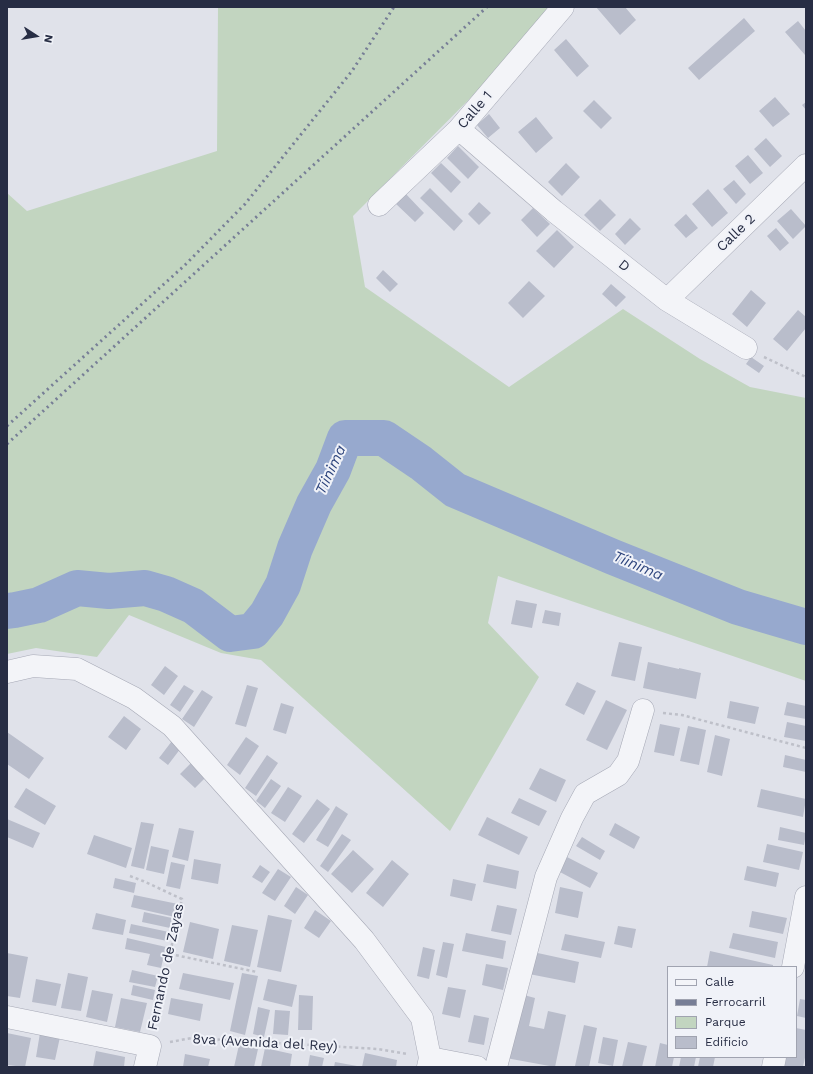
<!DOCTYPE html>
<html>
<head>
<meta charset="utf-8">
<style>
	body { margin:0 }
	#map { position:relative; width:813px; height:1074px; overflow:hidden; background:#e0e2ea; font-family:"Work Sans",sans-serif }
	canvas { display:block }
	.frame { position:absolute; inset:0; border:8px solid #272d44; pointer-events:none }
	.legend { position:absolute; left:667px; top:966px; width:130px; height:92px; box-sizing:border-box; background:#f0f2f8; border:1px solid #a0a3b0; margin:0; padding:5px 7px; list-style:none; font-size:12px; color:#272d44 }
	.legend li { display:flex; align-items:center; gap:8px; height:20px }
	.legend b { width:20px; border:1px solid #a0a3b0 }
	.north { position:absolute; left:16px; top:16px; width:40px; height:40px; -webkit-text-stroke:3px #f0f2f8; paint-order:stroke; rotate:102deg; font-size:11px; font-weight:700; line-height:16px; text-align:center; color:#272d44 }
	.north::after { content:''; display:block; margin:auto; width:14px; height:18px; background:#272d44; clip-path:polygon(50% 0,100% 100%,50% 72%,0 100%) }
</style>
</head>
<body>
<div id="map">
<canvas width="813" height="1074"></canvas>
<div class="frame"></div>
<ul class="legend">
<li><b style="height:5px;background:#f3f4f8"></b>Calle</li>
<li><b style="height:5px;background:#777e96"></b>Ferrocarril</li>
<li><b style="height:11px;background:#c2d5c0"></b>Parque</li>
<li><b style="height:11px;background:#b9bdcb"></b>Edificio</li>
</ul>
<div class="north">N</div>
</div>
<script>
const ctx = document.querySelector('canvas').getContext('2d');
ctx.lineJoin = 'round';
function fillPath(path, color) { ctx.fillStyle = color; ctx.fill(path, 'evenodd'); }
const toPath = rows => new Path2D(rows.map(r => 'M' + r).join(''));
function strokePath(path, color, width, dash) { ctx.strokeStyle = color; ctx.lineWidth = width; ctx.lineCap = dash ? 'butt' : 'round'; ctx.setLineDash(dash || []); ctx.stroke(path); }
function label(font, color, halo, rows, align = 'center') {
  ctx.font = font + ' "Work Sans",sans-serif'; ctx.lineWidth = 4; ctx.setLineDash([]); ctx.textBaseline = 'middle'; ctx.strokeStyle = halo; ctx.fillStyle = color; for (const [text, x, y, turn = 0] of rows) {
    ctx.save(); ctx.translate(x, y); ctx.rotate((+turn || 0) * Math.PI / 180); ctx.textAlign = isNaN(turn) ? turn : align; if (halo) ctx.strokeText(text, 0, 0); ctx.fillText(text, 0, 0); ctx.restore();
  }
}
fillPath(toPath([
	[218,7,561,7,353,216,365,287,509,387,623,309,700,359,750,387,806,398,806,681,498,576,488,623,539,677,450,831,261,660,221,653,129,615,97,657,36,648,7,654,7,193,27,211,217,151]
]), '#c2d5c0');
strokePath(toPath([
	[7,611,15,610,39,605,77,588,109,591,145,588,166,594,193,606,230,634,253,631,267,614,283,585,295,548,314,504,333,470,345,438,384,438,421,463,455,490,613,557,738,607,806,627]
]), '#97a9ce', 36);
fillPath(toPath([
	[596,7,625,7,636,20,620,35],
	[744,18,755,31,699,80,688,68],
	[798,21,806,31,805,55,785,32],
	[566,39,589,66,577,77,554,50],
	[775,97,790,114,773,127,759,111],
	[594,100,612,118,601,129,583,111],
	[806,102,806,110,802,105],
	[489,114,500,128,488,138,477,125],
	[536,117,553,138,536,153,518,132],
	[766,138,782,156,770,167,754,149],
	[458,146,479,167,468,179,447,158],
	[748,155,763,173,750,184,735,166],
	[441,163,461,182,451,193,431,173],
	[566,163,580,177,562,196,548,182],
	[734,180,746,194,736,204,723,189],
	[430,188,463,221,454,231,420,198],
	[708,189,728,213,712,227,692,204],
	[405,193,424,213,415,222,395,203],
	[600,199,616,215,600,231,584,215],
	[479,202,491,213,479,225,468,214],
	[533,208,550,224,537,237,521,220],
	[791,209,806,226,793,239,777,221],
	[686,214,698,228,686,238,674,225],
	[630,218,641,229,625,245,615,234],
	[776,228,789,243,780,251,767,236],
	[557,230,574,247,554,268,536,251],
	[383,270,398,284,390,292,376,278],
	[529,281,545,296,523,318,508,303],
	[611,284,626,297,616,307,602,294],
	[751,290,766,303,747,327,732,314],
	[798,310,806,317,806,328,787,351,773,339],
	[751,357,764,366,759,373,746,364],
	[516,600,537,604,532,628,511,624],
	[545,610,561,613,559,626,542,623],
	[619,642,642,647,635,681,611,676],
	[648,662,679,669,679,668,701,673,696,699,643,688],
	[165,666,178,676,164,695,151,685],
	[577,682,596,691,584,715,565,705],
	[184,685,194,691,180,712,170,705],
	[247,685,258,688,246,727,235,724],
	[202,690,213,697,194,727,182,719],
	[606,700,627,710,607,750,586,740],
	[730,701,759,707,755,724,727,718],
	[787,702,806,706,806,719,784,715],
	[281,703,294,707,286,734,273,730],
	[124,716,141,729,126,750,108,737],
	[787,722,806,726,806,741,784,737],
	[660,724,680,728,674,756,654,752],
	[688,726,706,730,699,765,680,761],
	[7,732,44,758,29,779,7,764],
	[715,735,730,739,722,776,707,772],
	[175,737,184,744,168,765,159,758],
	[246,737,259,746,240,775,227,765],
	[267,755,278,763,256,796,245,788],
	[785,755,806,760,806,772,783,767],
	[192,762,206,777,195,788,180,774],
	[540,768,566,780,556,802,529,789],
	[271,779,281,786,265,808,256,801],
	[288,787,302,796,285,822,271,813],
	[26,788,56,806,45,825,14,807],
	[761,789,806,799,803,817,757,807],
	[519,798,547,811,539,826,511,813],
	[317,799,330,809,304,843,292,834],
	[336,806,348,814,328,847,316,840],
	[487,817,528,837,519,855,478,835],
	[7,819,40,833,33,848,7,837],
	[141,822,154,824,144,869,131,866],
	[615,823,640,837,634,849,609,835],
	[780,827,806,833,804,845,778,840],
	[179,828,194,831,188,861,172,857],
	[342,834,351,840,328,872,320,866],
	[94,835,132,848,126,868,87,854],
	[582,837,605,851,600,860,576,846],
	[767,844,803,852,799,870,763,862],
	[151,846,169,850,164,874,146,870],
	[353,850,374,869,352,893,331,874],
	[567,857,598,873,590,888,560,872],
	[194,859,221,864,218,884,191,879],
	[392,860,409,874,383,907,366,893],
	[171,862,185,865,180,889,166,886],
	[487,864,519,871,516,889,483,882],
	[260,865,270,872,262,883,252,877],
	[747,866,779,873,776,887,744,880],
	[278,869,291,877,275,901,262,893],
	[115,878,136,883,134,893,113,888],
	[453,879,476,884,472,901,450,896],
	[296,887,308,895,295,914,284,906],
	[560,887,583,892,578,918,555,913],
	[134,895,178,904,175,917,131,907],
	[497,905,517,909,511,935,491,931],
	[315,910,331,921,319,938,304,928],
	[752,911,787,918,783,934,749,927],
	[144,912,172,918,170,928,142,922],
	[96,913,126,920,123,935,92,929],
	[268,915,292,920,281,972,257,967],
	[190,922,219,929,213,959,183,952],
	[131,924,169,932,167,941,129,933],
	[232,925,258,930,250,967,224,961],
	[618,926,636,929,632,948,614,944],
	[466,933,506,941,503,959,462,951],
	[733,933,778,942,775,958,729,948],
	[565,934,605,942,601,958,561,950],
	[127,938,166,947,161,968,147,965,150,954,125,949],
	[443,942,454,944,447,978,436,975],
	[423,947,435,950,429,979,417,976],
	[710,951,773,965,773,967,707,967],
	[533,952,579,962,575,983,529,974],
	[7,953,28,957,20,998,7,996],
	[486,964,508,968,503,990,482,985],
	[132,970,158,976,155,987,129,982],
	[68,973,88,977,81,1011,61,1008],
	[183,973,234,983,230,1000,179,989],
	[242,973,258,976,245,1035,230,1031],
	[36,979,61,984,56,1006,32,1002],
	[268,979,297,985,292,1007,263,1000],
	[133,985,155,990,153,1000,131,995],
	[448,987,466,990,460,1018,442,1014],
	[92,990,113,994,107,1022,86,1017],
	[520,994,535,998,529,1026,544,1029,548,1011,566,1015,555,1067,506,1058],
	[299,995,313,996,312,1030,298,1030],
	[121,998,147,1003,140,1032,115,1027],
	[171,998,203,1004,200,1021,168,1014],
	[800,999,806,1000,806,1018,797,1016],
	[258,1007,270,1010,264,1037,253,1034],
	[275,1010,290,1011,288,1035,273,1034],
	[474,1015,489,1018,484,1045,468,1042],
	[584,1025,597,1028,589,1067,575,1066],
	[796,1028,806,1030,806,1053,803,1067,782,1067,784,1057,796,1057],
	[7,1033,31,1038,25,1067,7,1065],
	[40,1033,60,1037,55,1060,36,1057],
	[603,1037,618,1040,613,1066,598,1063],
	[628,1042,647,1046,642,1067,622,1067],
	[660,1043,668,1045,668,1057,674,1057,672,1067,655,1067],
	[239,1045,258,1049,254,1067,234,1067],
	[265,1048,292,1054,290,1067,261,1067],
	[96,1051,125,1057,124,1067,93,1067],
	[365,1053,397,1060,396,1067,362,1067],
	[185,1054,210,1059,208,1067,183,1067],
	[310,1055,324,1058,322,1067,308,1067],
	[681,1057,696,1057,694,1067,679,1067],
	[700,1057,715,1057,713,1067,698,1067],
	[335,1062,357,1066,357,1067,334,1067]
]), '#b9bdcb');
const street = toPath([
	[459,129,554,211,667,300,746,348],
	[379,205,459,129,563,7],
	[667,300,806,165],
	[7,672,33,666,77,669,134,698,172,726,364,940,422,1018,430,1058,428,1067],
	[793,967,806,897],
	[7,1017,150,1046,145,1067],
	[430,1058,477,1067],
	[496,1067,546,877,572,818,585,794,618,775,628,761,643,710],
	[773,1067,775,1057]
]);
strokePath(street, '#a5a8b5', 23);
strokePath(toPath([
	[764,357,806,377],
	[663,713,682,715,806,748],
	[130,876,143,881,182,899,154,1026],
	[170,954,257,972],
	[170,1042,192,1038,378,1049,408,1054]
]), '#bec0c9', 2.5, [3, 3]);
strokePath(street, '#f3f4f8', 22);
strokePath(toPath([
	[7,426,185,265,245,204,352,71,394,7],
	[7,444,487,7]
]), '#777e96', 3, [2, 4]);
label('14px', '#272d44', '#f0f2f8', [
	["Calle 1",475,110,-49],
	["Calle 2",736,233,-44],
	["D",624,266,38],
	["Fernando de Zayas",166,967,-78],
	["8va (Avenida del Rey)",265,1043,3]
]);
label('italic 15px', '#2c437c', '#f0f2f8', [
	["Tíinima",331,470,-65],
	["Tíinima",638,566,23]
]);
</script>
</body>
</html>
